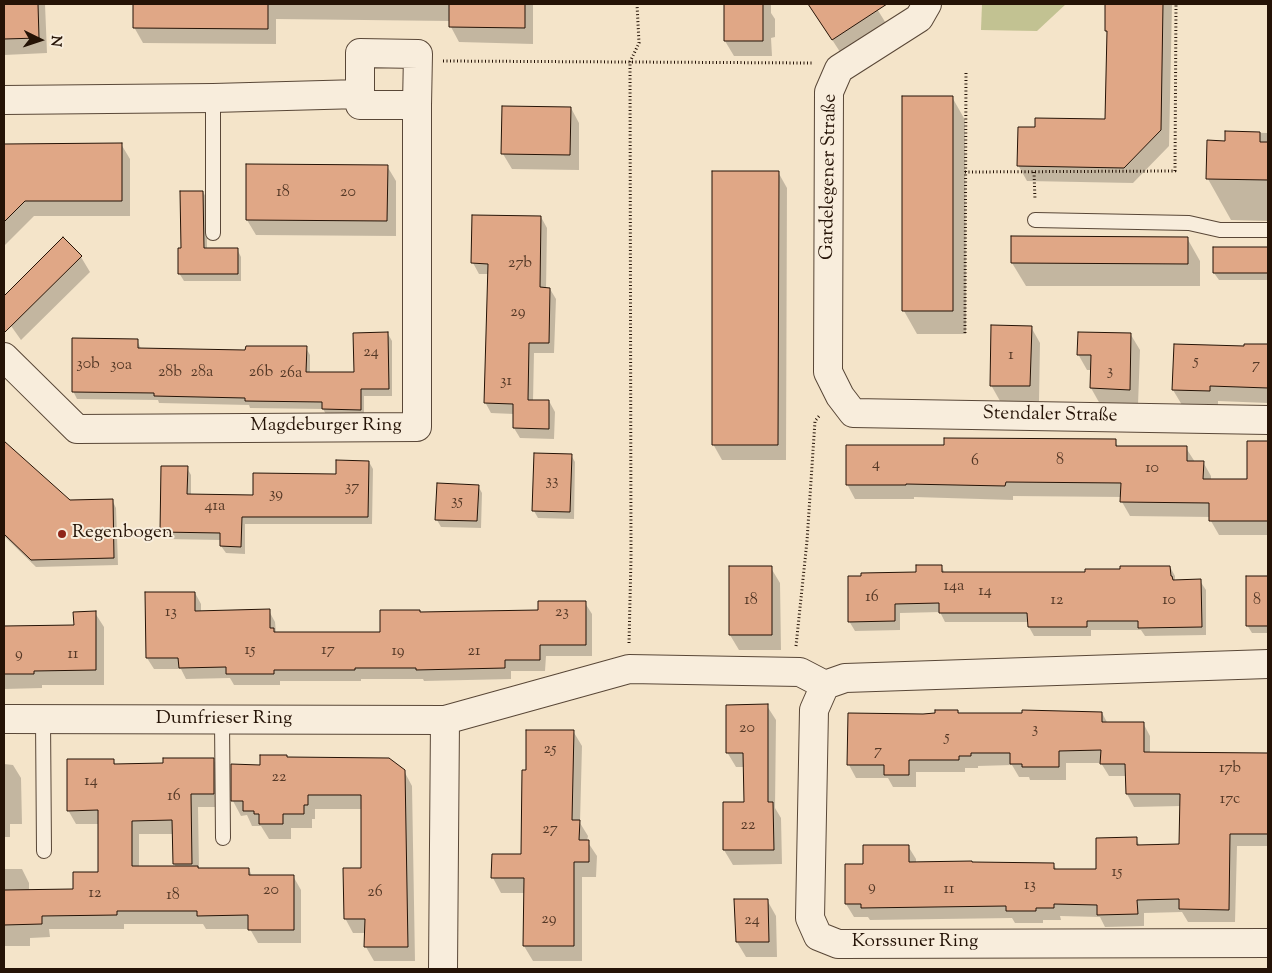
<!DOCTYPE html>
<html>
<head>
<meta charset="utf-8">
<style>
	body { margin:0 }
	#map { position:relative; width:1272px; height:973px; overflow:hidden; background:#f4e4c9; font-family:"Sorts Mill Goudy",serif }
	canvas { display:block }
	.frame { position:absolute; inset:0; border:5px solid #251306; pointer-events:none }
	.north { position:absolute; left:15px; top:15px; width:50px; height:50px; -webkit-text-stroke:4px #f8eddc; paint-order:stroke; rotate:94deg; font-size:14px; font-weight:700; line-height:20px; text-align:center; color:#251306 }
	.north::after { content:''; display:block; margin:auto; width:18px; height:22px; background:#251306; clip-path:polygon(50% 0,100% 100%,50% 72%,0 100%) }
</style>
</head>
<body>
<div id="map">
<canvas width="1272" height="973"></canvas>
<div class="frame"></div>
<div class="north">N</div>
</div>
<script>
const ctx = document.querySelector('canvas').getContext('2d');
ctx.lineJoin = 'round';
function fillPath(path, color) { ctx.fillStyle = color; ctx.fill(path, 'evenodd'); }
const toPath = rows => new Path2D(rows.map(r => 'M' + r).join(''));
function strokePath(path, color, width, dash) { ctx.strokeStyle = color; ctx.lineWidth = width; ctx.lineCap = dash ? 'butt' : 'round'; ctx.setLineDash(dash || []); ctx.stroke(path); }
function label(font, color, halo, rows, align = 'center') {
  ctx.font = font + ' "Sorts Mill Goudy",serif'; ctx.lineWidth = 4; ctx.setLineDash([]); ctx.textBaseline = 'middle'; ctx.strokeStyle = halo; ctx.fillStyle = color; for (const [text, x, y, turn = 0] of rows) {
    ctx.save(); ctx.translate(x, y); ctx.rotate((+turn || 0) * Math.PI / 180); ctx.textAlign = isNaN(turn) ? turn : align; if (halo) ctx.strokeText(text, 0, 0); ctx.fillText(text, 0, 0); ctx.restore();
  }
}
fillPath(toPath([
	[982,4,1066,4,1037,31,981,30]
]), '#c2c292');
fillPath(toPath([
	[4,4,45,4,47,53,4,55],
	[135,4,533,4,533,44,459,42,451,27,451,21,276,19,276,44,143,43,134,27],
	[725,4,771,4,771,13,775,19,775,37,771,38,772,56,734,56,725,41],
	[809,4,874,4,887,25,842,55],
	[1107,4,1172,4,1169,146,1133,183,1027,181,1018,165,1106,121,1108,35,1106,31],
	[952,97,965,120,966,334,917,334,904,311],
	[571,108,579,123,579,170,512,169,503,154],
	[1226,132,1268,133,1268,221,1231,220,1208,179,1226,142],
	[121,144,130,159,130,216,34,216,4,246,4,145],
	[387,166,396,181,396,236,256,235,247,220],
	[778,172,787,188,786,460,722,460,713,444],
	[203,192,207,199,207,249,237,249,241,257,241,281,184,281,179,273,182,249],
	[473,216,541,217,547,228,546,289,550,289,556,299,554,353,534,353,533,401,549,401,555,412,554,439,520,438,514,428,514,414,491,413,485,402,489,274,479,274,473,263],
	[1187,238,1200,261,1200,286,1026,286,1012,263],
	[63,239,81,257,90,272,21,340,4,316,4,298],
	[1214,248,1268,248,1268,280,1219,280,1214,273],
	[1031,327,1040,343,1039,401,1000,401,991,385],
	[388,334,392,341,392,396,364,396,364,417,327,416,323,409,250,408,249,405,159,403,158,400,77,399,73,391,137,340,141,349,247,351,306,348,310,355,310,373,355,374],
	[1131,335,1140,350,1138,405,1100,404,1091,388,1092,370,1087,370,1078,354],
	[1245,345,1268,345,1268,403,1218,401,1218,406,1182,405,1173,390,1245,347],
	[1115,441,1118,447,1186,448,1195,462,1203,462,1211,476,1211,480,1249,480,1248,442,1268,442,1268,535,1219,535,1211,521,1211,517,1130,516,1122,502,1122,497,1013,496,1013,500,914,497,914,499,855,499,847,484,945,446],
	[4,442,70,501,112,500,116,508,118,565,36,567,4,536],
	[571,455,575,462,574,519,538,518,534,511],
	[369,462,373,469,372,524,245,524,245,554,226,553,221,546,221,540,165,539,161,532,187,468,191,475,191,496,254,497,337,475],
	[478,486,482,493,481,528,441,527,437,520],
	[941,566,945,573,1086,573,1170,567,1175,576,1175,581,1200,581,1206,590,1206,635,1145,636,1141,630,1091,630,1091,636,1034,636,1029,627,1029,622,945,622,940,612,900,613,900,630,855,631,849,621,918,573],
	[771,568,780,583,781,650,739,650,730,635],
	[1247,578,1268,578,1268,633,1252,633,1247,625],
	[195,593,201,604,201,612,269,611,275,622,276,633,381,633,420,613,540,611,585,603,592,614,592,656,546,656,545,671,511,671,511,679,424,681,423,679,361,679,361,681,280,681,280,685,234,685,230,678,186,679,181,669,154,669,147,658],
	[95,613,104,627,104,685,42,685,42,688,4,689,4,627,75,626],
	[767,706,776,720,775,808,781,818,782,864,733,865,724,850,724,803,745,803,745,767,736,767,727,752],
	[958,711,959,714,1102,713,1108,724,1143,723,1150,736,1150,753,1268,753,1268,846,1237,846,1235,922,1188,922,1182,912,1144,913,1144,926,1105,927,1100,917,1060,916,1061,920,1043,920,1043,923,1015,923,1012,918,870,920,868,917,854,917,846,904,846,865,865,865,908,846,916,859,916,863,1053,864,1057,870,1098,871,1136,839,1140,846,1181,845,1181,806,1134,807,1127,794,1127,776,1109,776,1101,763,1066,763,1066,780,1030,780,1029,777,1019,777,1012,765,978,766,978,768,965,768,965,772,916,772,916,787,893,787,888,778,856,778,849,765,923,715],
	[573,731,582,746,580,823,588,836,587,841,597,856,596,877,582,877,582,961,533,961,524,946,525,893,501,893,493,878,493,855,522,855,527,772],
	[288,758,404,771,412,786,415,961,374,961,366,947,366,933,353,933,345,918,363,869,362,809,315,809,315,819,312,819,312,828,291,828,291,839,269,839,261,826,252,826,247,815,241,816,233,801,262,766],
	[213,759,221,773,221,807,198,807,199,869,249,869,252,876,293,876,301,890,301,943,258,943,250,929,206,929,203,924,124,924,124,929,49,929,50,937,30,938,30,946,4,946,4,869,22,869,29,883,29,891,75,890,99,874,99,824,76,824,68,810,113,760,116,765,164,764],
	[139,834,174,834,174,864,176,867,139,867],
	[4,764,13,765,21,778,22,824,10,824,10,837,4,837],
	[767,900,776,916,777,957,746,957,737,942]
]), '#0003');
const building = toPath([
	[4,4,38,4,39,38,4,39,4,4],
	[133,4,268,4,268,29,133,28,133,4],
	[449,4,525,4,525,28,449,27,449,4],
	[724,4,763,4,763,41,724,41,724,4],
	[808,4,887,4,832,40,808,4],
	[1105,4,1163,4,1161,130,1124,168,1017,166,1018,127,1035,127,1035,118,1105,119,1107,31,1105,31,1105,4],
	[902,96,953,96,953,311,902,311,902,96],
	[502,106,571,107,570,155,501,154,502,106],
	[1225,131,1260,132,1260,142,1268,142,1268,180,1206,179,1207,140,1225,141,1225,131],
	[122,143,122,201,25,201,4,222,4,144,122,143],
	[246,164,388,165,387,221,246,220,246,164],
	[712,171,779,171,778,445,712,445,712,171],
	[180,191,203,191,204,248,238,248,238,274,178,274,178,248,181,248,180,191],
	[472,215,541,216,540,287,550,288,549,343,529,343,528,400,549,400,549,429,513,428,513,404,484,403,488,264,471,263,472,215],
	[1011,236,1188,237,1188,264,1011,263,1011,236],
	[63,237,82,256,4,333,4,296,63,237],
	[1213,247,1268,247,1268,273,1213,273,1213,247],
	[991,325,1032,326,1030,386,990,386,991,325],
	[388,332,389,389,361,389,361,410,322,409,322,402,245,401,245,398,154,396,154,393,72,392,72,338,138,339,138,348,245,350,246,346,307,346,306,372,354,372,353,333,388,332],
	[1078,332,1131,333,1130,390,1090,388,1091,355,1077,355,1078,332],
	[1174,344,1244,346,1244,344,1268,344,1268,388,1210,386,1210,391,1172,390,1174,344],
	[944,438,1116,439,1116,446,1187,446,1187,461,1204,461,1203,479,1247,479,1247,441,1268,441,1268,521,1209,521,1209,503,1120,502,1121,483,1006,482,1005,486,906,484,906,485,846,485,846,445,944,445,944,438],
	[4,441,70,500,113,499,114,558,31,560,4,534,4,441],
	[534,453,572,454,570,512,532,511,534,453],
	[336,460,369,461,368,517,242,517,241,547,220,546,220,533,160,532,161,466,188,466,187,494,253,495,253,473,336,474,336,460],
	[437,483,479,485,477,521,435,520,437,483],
	[916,565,942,565,942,572,1085,572,1085,569,1120,569,1120,566,1170,566,1171,576,1172,576,1173,580,1201,579,1202,627,1138,628,1138,621,1087,621,1087,627,1028,627,1027,613,939,613,939,603,895,604,895,621,848,622,848,576,861,576,861,573,916,572,916,565],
	[729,566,772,566,772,635,729,635,729,566],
	[1246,576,1268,576,1268,626,1246,626,1246,576],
	[145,592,195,592,195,611,270,609,270,628,274,628,274,632,380,632,380,610,420,610,420,612,538,610,538,601,586,601,586,645,540,645,540,660,505,660,505,668,416,670,416,668,355,668,355,670,274,670,274,674,226,674,226,667,179,668,178,658,146,658,145,592],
	[96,611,96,670,34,671,34,674,4,674,4,626,74,625,73,612,96,611],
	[768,704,768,802,773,802,774,850,723,850,723,802,744,802,743,753,726,753,726,705,768,704],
	[935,710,958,710,958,713,1022,713,1022,710,1102,712,1102,722,1144,722,1144,752,1268,753,1268,834,1230,834,1229,910,1179,909,1179,899,1137,900,1138,914,1097,915,1097,905,1054,904,1054,908,1036,908,1036,911,1006,911,1006,906,861,908,861,904,845,904,845,864,863,864,863,845,909,845,909,862,972,861,972,862,1054,863,1054,869,1096,869,1096,838,1137,837,1137,845,1179,844,1180,794,1126,794,1125,764,1100,764,1101,750,1059,751,1059,767,1022,767,1022,764,1010,764,1010,753,971,753,971,756,959,756,959,760,909,760,909,775,884,775,884,765,847,765,848,713,923,714,935,713,935,710],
	[526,730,574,730,572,820,580,820,579,840,589,840,589,862,574,862,574,946,523,946,524,878,491,878,492,854,521,854,522,770,526,770,526,730],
	[260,755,287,755,287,757,389,758,405,770,408,947,364,947,365,919,344,919,343,868,361,868,361,795,308,795,308,805,304,805,304,814,283,814,283,824,259,824,259,814,254,814,254,811,243,811,243,801,231,801,231,764,260,765,260,755],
	[163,758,214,758,214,794,191,794,192,864,173,864,172,820,132,821,132,866,198,866,198,868,249,868,249,875,294,875,294,930,248,930,248,915,197,916,197,911,117,911,117,915,42,916,42,924,4,925,4,890,73,889,73,872,98,872,98,810,67,811,67,759,114,759,114,764,163,763,163,758],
	[734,899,768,899,769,942,736,942,734,899]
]);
fillPath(building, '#e0a786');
strokePath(building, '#251306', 1);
const service = toPath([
	[1035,220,1189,223,1220,230,1268,230],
	[213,233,213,98],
	[43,719,44,851],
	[222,720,223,838]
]);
const minor = toPath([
	[927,4,919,18,839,69,829,92,828,372,840,396,853,413,1268,420],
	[360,53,418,54,417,105,360,105,360,53],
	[4,100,213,98,360,94],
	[4,357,77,429,417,427,417,105],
	[825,685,814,710,810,918,818,936,838,944,1268,943],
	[4,719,445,720,629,669,800,672,825,685,845,678,1268,664],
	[443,969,445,720]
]);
strokePath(service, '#594737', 16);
strokePath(minor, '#594737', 30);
strokePath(toPath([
	[443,61,812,63],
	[965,172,1175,171,1176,4],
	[1034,172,1035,200],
	[965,333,966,71],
	[629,643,631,558,630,62,639,43,637,4],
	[796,646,807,541,815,421,820,415]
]), '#251306', 3, [1, 2.5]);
strokePath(service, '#f8eddc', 14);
strokePath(minor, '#f8eddc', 28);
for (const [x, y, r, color] of [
	[62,534,5,"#8f2418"]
]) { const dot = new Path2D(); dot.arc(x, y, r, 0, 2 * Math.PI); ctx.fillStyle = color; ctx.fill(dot); strokePath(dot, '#f8eddc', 2); }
label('16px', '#543826', null, [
	["18",283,193],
	["20",348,193],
	["27b",520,264],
	["29",518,313],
	["24",371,353],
	["1",1011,356],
	["5",1196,362],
	["30b",88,365],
	["30a",121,366],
	["7",1256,366],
	["3",1110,372],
	["28b",170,373],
	["28a",202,373],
	["26b",261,373],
	["26a",291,374],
	["31",506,382],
	["8",1060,461],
	["6",975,462],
	["4",876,465],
	["10",1152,469],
	["33",552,482],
	["37",352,488],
	["39",276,495],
	["35",457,502],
	["41a",215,507],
	["14a",954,587],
	["14",985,592],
	["16",872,598],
	["18",751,601],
	["12",1057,601],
	["10",1169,601],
	["8",1257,601],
	["13",171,613],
	["23",562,613],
	["15",250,651],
	["17",328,651],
	["19",398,652],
	["21",474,652],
	["9",19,655],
	["11",73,655],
	["20",747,729],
	["3",1035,730],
	["5",947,738],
	["25",550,750],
	["7",878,752],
	["17b",1230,769],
	["22",279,778],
	["14",91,782],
	["16",174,797],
	["17c",1230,800],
	["22",748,826],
	["27",550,830],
	["15",1117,873],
	["13",1030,886],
	["9",872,888],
	["11",949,890],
	["20",271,891],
	["26",375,893],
	["12",95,894],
	["18",173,896],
	["29",549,920],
	["24",752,921]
]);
label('19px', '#251306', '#f8eddc', [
	["Gardelegener Straße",830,177,-89],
	["Stendaler Straße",1050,416,1],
	["Magdeburger Ring",326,427],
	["Dumfrieser Ring",224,720],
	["Korssuner Ring",915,943]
]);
label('19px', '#251306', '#f8eddc', [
	["Regenbogen",72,534]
], 'left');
</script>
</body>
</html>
